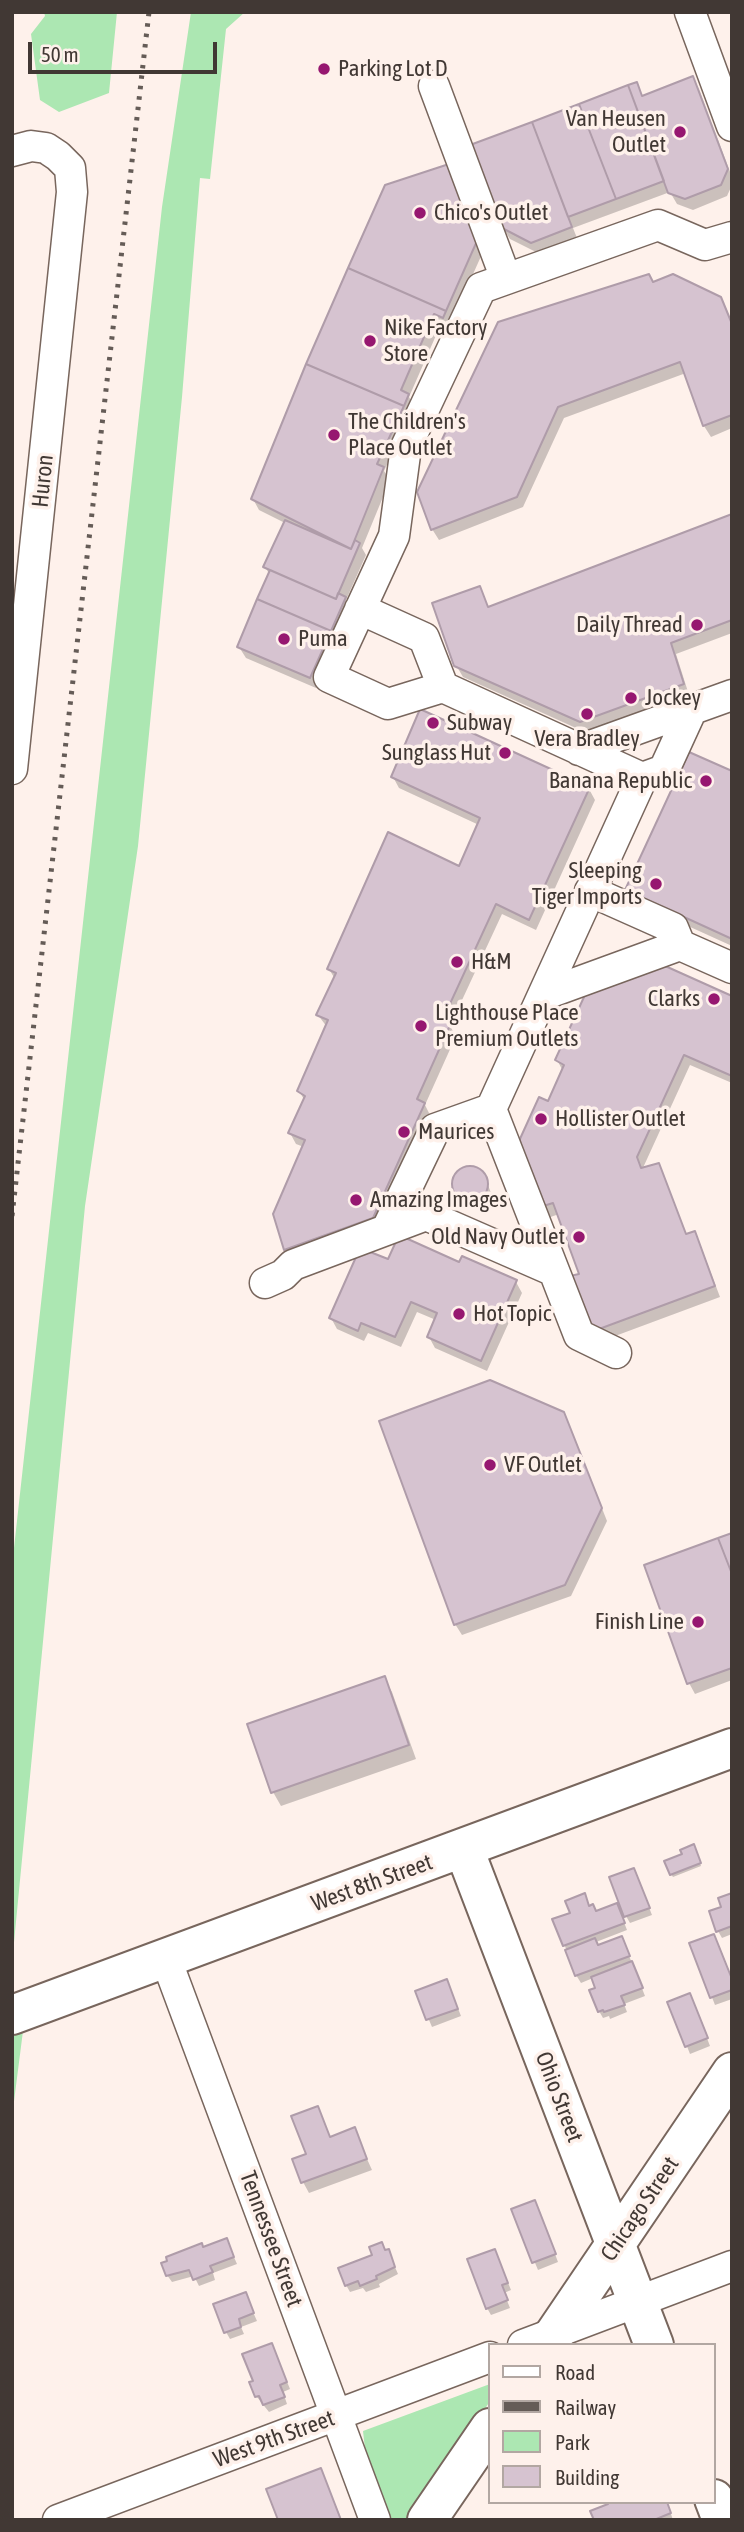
<!DOCTYPE html>
<html>
<head>
<meta charset="utf-8">
<style>
	body { margin:0 }
	#map { position:relative; width:744px; height:2532px; overflow:hidden; background:#fef1eb; font-family:"Asap Condensed",sans-serif }
	canvas { display:block }
	.frame { position:absolute; inset:0; border:14px solid #413834; pointer-events:none }
	.legend { position:absolute; left:488px; top:2343px; width:228px; height:161px; box-sizing:border-box; background:#fef1eb; border:2px solid #b2a7a2; margin:0; padding:9px 12px; list-style:none; font-size:21px; color:#413834 }
	.legend li { display:flex; align-items:center; gap:14px; height:35px }
	.legend b { width:35px; border:2px solid #b2a7a2 }
	.scale { position:absolute; left:28px; top:42px; width:189px; height:32px; box-sizing:border-box; border:4px solid #413834; border-top:0; padding-left:9px; font-size:21px; line-height:24px; white-space:nowrap; color:#413834; -webkit-text-stroke:5px #fef1eb; paint-order:stroke }
</style>
</head>
<body>
<div id="map">
<canvas width="744" height="2532"></canvas>
<div class="frame"></div>
<ul class="legend">
<li><b style="height:9px;background:#fff"></b>Road</li>
<li><b style="height:9px;background:#655c57"></b>Railway</li>
<li><b style="height:19px;background:#ace7b2"></b>Park</li>
<li><b style="height:19px;background:#d6c3d0"></b>Building</li>
</ul>
<div class="scale">50 m</div>
</div>
<script>
const ctx = document.querySelector('canvas').getContext('2d');
ctx.lineJoin = 'round';
function fillPath(path, color) { ctx.fillStyle = color; ctx.fill(path, 'evenodd'); }
const toPath = rows => new Path2D(rows.map(r => 'M' + r).join(''));
function strokePath(path, color, width, dash) { ctx.strokeStyle = color; ctx.lineWidth = width; ctx.lineCap = dash ? 'butt' : 'round'; ctx.setLineDash(dash || []); ctx.stroke(path); }
function label(font, color, halo, rows, align = 'center') {
  ctx.font = font + ' "Asap Condensed",sans-serif'; ctx.lineWidth = 7; ctx.setLineDash([]); ctx.textBaseline = 'middle'; ctx.strokeStyle = halo; ctx.fillStyle = color; for (const [text, x, y, turn = 0] of rows) {
    ctx.save(); ctx.translate(x, y); ctx.rotate((+turn || 0) * Math.PI / 180); ctx.textAlign = isNaN(turn) ? turn : align; if (halo) ctx.strokeText(text, 0, 0); ctx.fillText(text, 0, 0); ctx.restore();
  }
}
fillPath(toPath([
	[44,12,117,12,109,93,59,112,40,100,31,34,45,16],
	[191,12,245,12,226,29,210,179,200,178,182,397,138,846,85,1206,12,1963,12,1566,162,207],
	[23,2031,12,2117,12,2035],
	[490,2384,490,2401,419,2510,412,2520,393,2520,389,2515,365,2449,363,2431]
]), '#ace7b2');
fillPath(toPath([
	[693,78,699,89,732,177,732,185,727,196,693,210,677,204,670,192,573,228,577,238,538,253,510,239,503,228,636,84,643,97],
	[448,166,482,254,449,328,441,324,409,397,414,406,384,471,390,480,362,548,366,555,346,600,351,609,316,688,246,658,239,647,270,575,265,567,285,523,259,510,253,499],
	[653,284,720,298,727,310,732,323,732,428,711,437,704,426,686,373,564,418,523,507,439,540,432,529],
	[732,516,732,633,676,654,689,695,587,733,463,677,456,665,479,588,489,609],
	[732,773,732,946,633,901,627,890],
	[393,777,589,789,595,800,536,930,502,914,450,1026,456,1036,425,1105,430,1115,379,1229,292,1260,286,1249,304,1147,296,1144,290,1133,305,1101,299,1091,327,1027,318,1015,335,979,329,969,460,868,479,825,399,788],
	[732,998,732,1083,690,1065,642,1170,658,1165,687,1236,694,1233,700,1244,720,1297,599,1342,581,1275,559,1214,545,1219,539,1208,549,1103,563,1071,557,1060],
	[469,1167,483,1172,491,1193,486,1205,474,1210,461,1204,453,1183,458,1170],
	[389,1262,460,1264,516,1282,522,1293,487,1371,435,1348,429,1337,436,1320,417,1312,401,1347,368,1333,364,1341,337,1329,331,1318],
	[569,1425,607,1521,571,1596,462,1635,455,1624],
	[732,1534,732,1680,695,1694,689,1683,646,1566],
	[384,1678,392,1692,416,1759,281,1806,273,1792],
	[695,1849,701,1866,673,1877,671,1874],
	[637,1877,652,1915,630,1923,626,1916],
	[584,1895,590,1907,596,1913,620,1912,627,1930,596,1942,598,1947,622,1938,645,1996,624,2004,627,2012,610,2019,609,2016,603,2018,599,2011,597,1989,593,1978,581,1983,576,1975,555,1920,572,1914],
	[732,1895,732,1934,722,1938,718,1931,723,1908],
	[714,1936,732,1980,732,1999,715,2005,691,1944],
	[450,1988,461,2016,432,2027,417,1992],
	[690,1995,710,2046,690,2054,670,2003],
	[317,2108,331,2139,354,2130,372,2170,309,2193,303,2182],
	[538,2209,558,2262,538,2270,513,2210],
	[230,2248,237,2264,213,2273,215,2280,199,2286,194,2276,172,2282,167,2275,203,2249],
	[388,2251,398,2274,379,2284,380,2287,366,2292,363,2288,350,2292,346,2285,374,2256],
	[498,2258,511,2290,504,2293,510,2308,491,2315,487,2308],
	[245,2294,257,2321,241,2327,244,2334,230,2339,226,2332],
	[275,2352,290,2389,283,2392,287,2404,269,2412,257,2397],
	[321,2470,342,2520,280,2520],
	[667,2502,673,2520,595,2520,610,2505]
]), '#0003');
const building = toPath([
	[693,76,728,169,721,185,685,199,668,193,628,85,637,82,642,96,693,76],
	[628,85,664,181,616,199,579,104,628,85],
	[579,104,616,199,568,217,532,122,579,104],
	[532,122,572,227,531,243,502,228,470,145,532,122],
	[449,164,477,241,446,311,348,268,385,185,449,164],
	[348,268,446,311,443,318,434,314,401,390,409,394,404,406,306,364,348,268],
	[649,274,653,282,673,274,721,297,732,324,732,415,703,426,680,362,558,407,517,497,431,530,417,492,498,322,649,274],
	[306,364,404,406,377,464,384,467,351,549,251,499,306,364],
	[732,514,732,620,671,643,684,684,580,722,454,666,432,603,480,586,488,607,732,514],
	[285,520,351,549,355,540,360,543,336,599,263,567,285,520],
	[270,570,336,599,338,593,346,597,331,631,257,599,270,570],
	[257,599,331,631,310,678,237,647,257,599],
	[420,709,590,787,529,920,496,904,443,1019,451,1023,417,1099,425,1103,373,1218,284,1250,273,1214,305,1140,288,1133,305,1096,297,1091,328,1020,316,1015,336,973,327,969,388,832,459,866,480,818,391,777,420,709],
	[689,752,732,771,732,939,625,890,689,752],
	[654,961,732,996,732,1076,684,1055,637,1157,641,1168,659,1163,686,1234,695,1231,715,1286,591,1332,570,1276,579,1274,553,1203,537,1208,514,1152,539,1097,548,1101,564,1065,555,1060,590,984,654,961],
	'452 1184a18 18 0 1 1 36 0a18 18 0 1 1-36 0Z',
	[399,1235,459,1262,462,1256,517,1280,481,1361,427,1337,437,1313,411,1302,395,1337,361,1323,358,1331,329,1318,360,1248,388,1259,399,1235],
	[490,1380,564,1412,602,1508,565,1585,454,1625,379,1421,490,1380],
	[732,1533,732,1574,718,1538,732,1533],
	[718,1538,732,1574,732,1668,687,1684,644,1565,718,1538],
	[385,1676,409,1745,271,1793,247,1724,385,1676],
	[694,1844,701,1863,670,1875,664,1861,682,1854,680,1850,694,1844],
	[634,1868,650,1908,624,1917,609,1877,634,1868],
	[585,1893,589,1906,593,1904,596,1911,617,1903,625,1923,563,1946,552,1919,570,1913,565,1901,585,1893],
	[732,1893,732,1926,716,1932,709,1911,721,1907,718,1898,732,1893],
	[714,1934,732,1979,732,1990,710,1998,689,1943,714,1934],
	[622,1936,630,1956,575,1976,565,1950,595,1938,598,1945,622,1936],
	[632,1961,643,1988,621,1996,625,2005,604,2012,603,2010,598,2012,589,1990,595,1988,591,1977,632,1961],
	[447,1979,458,2009,426,2020,415,1991,447,1979],
	[690,1993,708,2038,685,2047,667,2002,690,1993],
	[318,2106,330,2137,355,2127,367,2159,301,2183,292,2159,306,2154,291,2116,318,2106],
	[535,2200,556,2254,532,2263,511,2209,535,2200],
	[227,2238,234,2257,210,2266,213,2272,193,2280,189,2270,166,2276,161,2263,167,2261,166,2257,202,2243,203,2247,227,2238],
	[382,2242,385,2250,389,2249,395,2267,376,2276,377,2279,360,2286,358,2281,345,2286,338,2268,372,2255,369,2247,382,2242],
	[495,2249,508,2283,502,2285,508,2300,486,2309,467,2259,495,2249],
	[246,2292,254,2313,239,2319,241,2327,224,2333,213,2304,246,2292],
	[272,2343,287,2382,280,2385,285,2397,263,2405,259,2396,255,2397,249,2382,253,2381,242,2354,272,2343],
	[321,2468,341,2520,278,2520,266,2489,321,2468],
	[607,2502,667,2502,671,2513,654,2520,594,2520,590,2511,608,2504,607,2502]
]);
fillPath(building, '#d6c3d0');
strokePath(building, '#af9ca9', 2);
const street = toPath([
	[690,12,732,126],
	[434,86,506,279],
	[12,151,31,146,46,148,58,156,70,168,72,192,12,769],
	[360,609,424,638,443,687,642,778],
	[443,687,388,704,329,677,394,536,406,447,481,288,658,225,705,245,732,237],
	[579,750,732,695],
	[590,891,673,928,680,945,732,968],
	[543,995,680,945],
	[387,1229,435,1129,491,1109],
	[265,1283,283,1275,293,1265,426,1215,554,1271],
	[616,1353,579,1335,491,1109,642,778,664,770,692,709],
	[166,1959,375,2520],
	[523,2345,732,2266],
	[58,2520,490,2357]
]);
const secondary = toPath([
	[464,1849,654,2345],
	[12,2015,732,1748],
	[547,2345,732,2072],
	[714,2499,722,2520],
	[427,2520,490,2428]
]);
strokePath(street, '#78665d', 33);
strokePath(secondary, '#78665d', 42);
strokePath(street, '#fff', 30);
strokePath(secondary, '#fff', 38);
strokePath(toPath([
	[12,1216,149,12]
]), '#655c57', 5, [3.5, 7]);
for (const [x, y, r, color] of [
	[324,69,7,"#961770"],
	[680,132,7,"#961770"],
	[420,213,7,"#961770"],
	[370,341,7,"#961770"],
	[334,435,7,"#961770"],
	[697,625,7,"#961770"],
	[284,639,7,"#961770"],
	[631,698,7,"#961770"],
	[587,714,7,"#961770"],
	[433,723,7,"#961770"],
	[505,753,7,"#961770"],
	[706,781,7,"#961770"],
	[656,884,7,"#961770"],
	[457,962,7,"#961770"],
	[714,999,7,"#961770"],
	[421,1026,7,"#961770"],
	[541,1119,7,"#961770"],
	[404,1132,7,"#961770"],
	[356,1200,7,"#961770"],
	[579,1237,7,"#961770"],
	[459,1314,7,"#961770"],
	[490,1465,7,"#961770"],
	[698,1622,7,"#961770"]
]) { const dot = new Path2D(); dot.arc(x, y, r, 0, 2 * Math.PI); ctx.fillStyle = color; ctx.fill(dot); strokePath(dot, '#fef1eb', 2.5); }
label('23px', '#413834', '#fef1eb', [
	["Parking Lot D",338,69],
	["Van Heusen",666,119,"right"],
	["Outlet",666,145,"right"],
	["Chico's Outlet",434,213],
	["Nike Factory",384,328],
	["Store",384,354],
	["The Children's",348,422],
	["Place Outlet",348,448],
	["Daily Thread",683,625,"right"],
	["Puma",298,639],
	["Jockey",645,698],
	["Subway",447,723],
	["Vera Bradley",587,739,"center"],
	["Sunglass Hut",491,753,"right"],
	["Banana Republic",692,781,"right"],
	["Sleeping",642,871,"right"],
	["Tiger Imports",642,897,"right"],
	["H&M",471,962],
	["Clarks",700,999,"right"],
	["Lighthouse Place",435,1013],
	["Premium Outlets",435,1039],
	["Hollister Outlet",555,1119],
	["Maurices",418,1132],
	["Amazing Images",370,1200],
	["Old Navy Outlet",565,1237,"right"],
	["Hot Topic",473,1314],
	["VF Outlet",504,1465],
	["Finish Line",684,1622,"right"]
], 'left');
label('23px', '#413834', '#fef1eb', [
	["Huron",43,481,-84],
	["West 8th Street",372,1883,-20],
	["Ohio Street",559,2097,69],
	["Chicago Street",640,2209,-56],
	["Tennessee Street",271,2239,70],
	["West 9th Street",274,2439,-20]
]);
</script>
</body>
</html>
